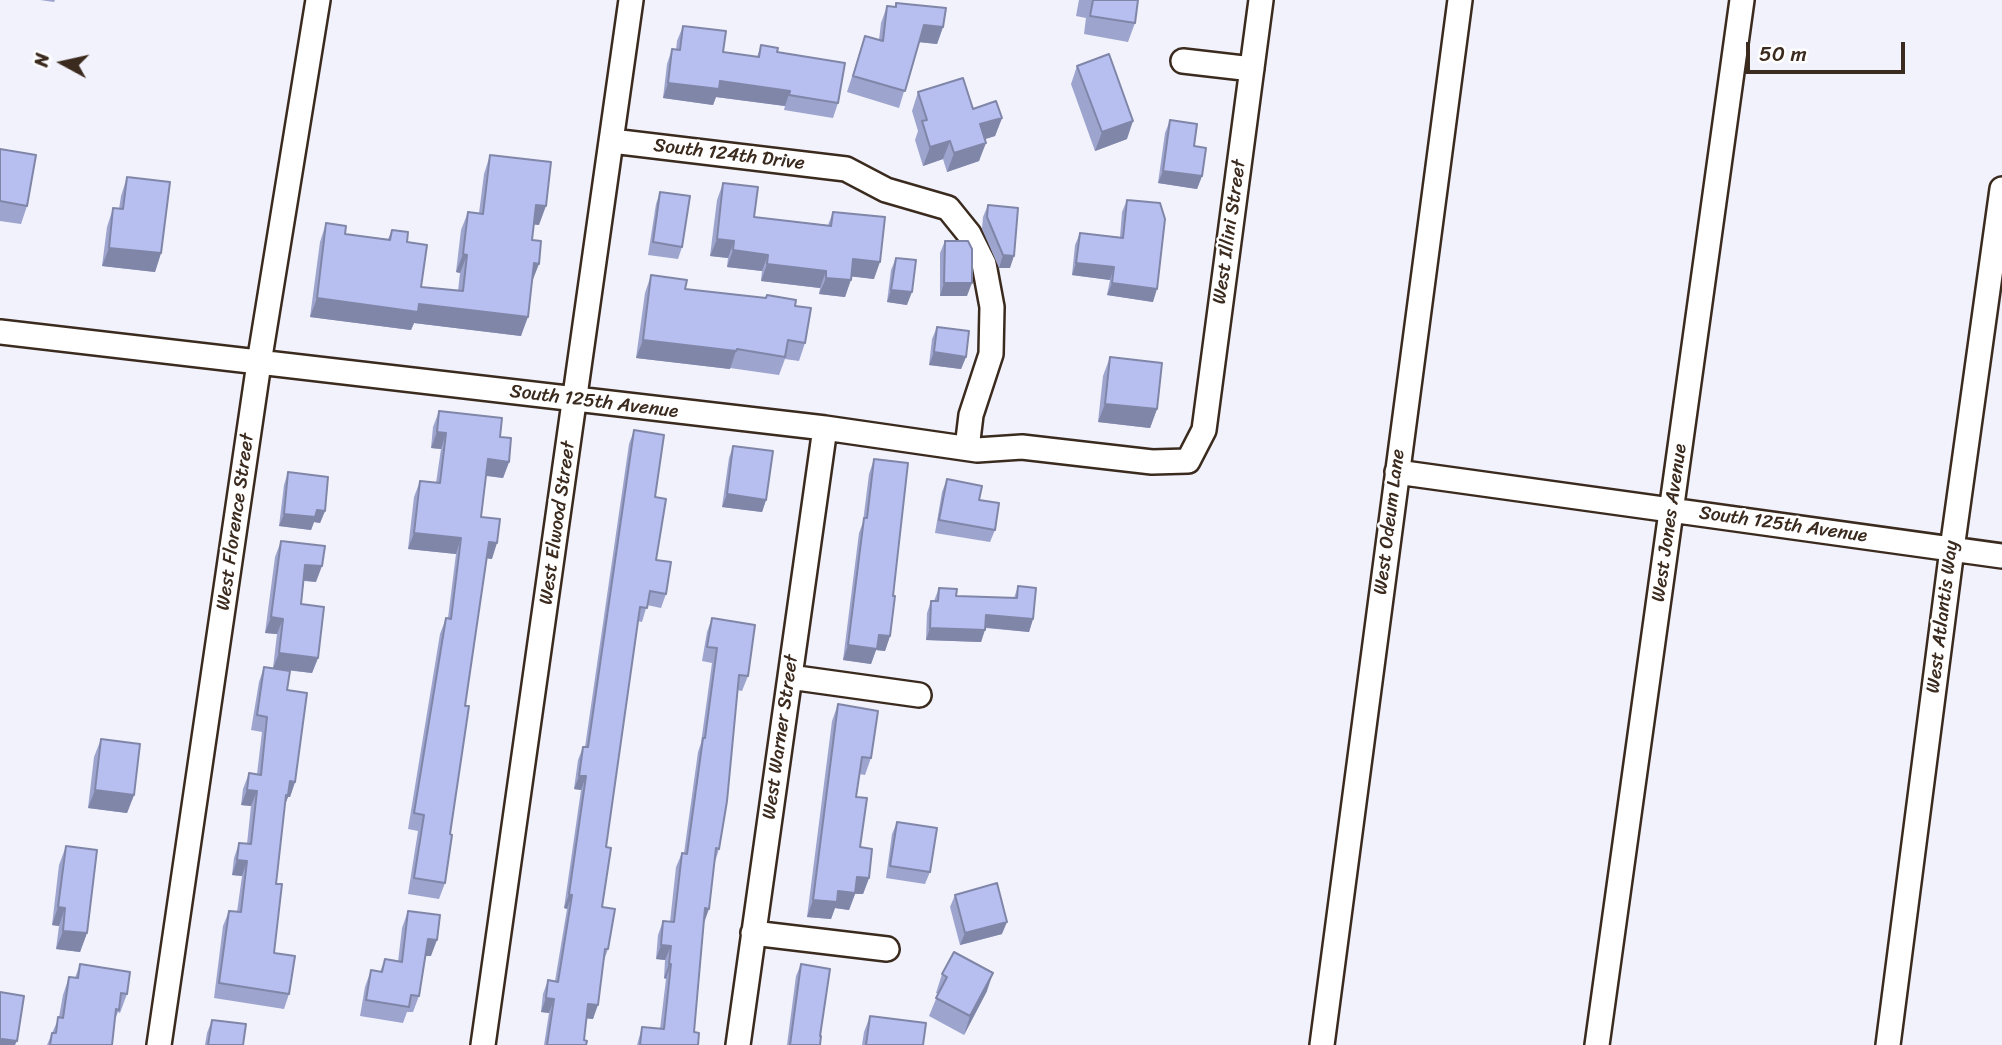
<!DOCTYPE html>
<html>
<head>
<meta charset="utf-8">
<style>
	body { margin:0 }
	#map { position:relative; width:2002px; height:1045px; overflow:hidden; background:#f1f2fc; font-family:Sriracha,sans-serif }
	canvas { display:block }
	.north { position:absolute; left:28px; top:28px; width:70px; height:70px; -webkit-text-stroke:5px #fff; paint-order:stroke; rotate:278deg; font-size:19px; font-weight:700; line-height:28px; text-align:center; color:#3b2a1e }
	.north::after { content:''; display:block; margin:auto; width:24px; height:32px; background:#3b2a1e; clip-path:polygon(50% 0,100% 100%,50% 72%,0 100%) }
	.scale { position:absolute; left:1746px; top:42px; width:159px; height:32px; box-sizing:border-box; border:4px solid #3b2a1e; border-top:0; padding-left:9px; font-size:21px; line-height:24px; white-space:nowrap; color:#3b2a1e; -webkit-text-stroke:5px #fff; paint-order:stroke }
</style>
</head>
<body>
<div id="map">
<canvas width="2002" height="1045"></canvas>
<div class="north">N</div>
<div class="scale">50 m</div>
</div>
<script>
const ctx = document.querySelector('canvas').getContext('2d');
ctx.lineJoin = 'round';
const toPath = rows => new Path2D(rows.map(r => 'M' + r).join(''));
function strokePath(path, color, width, dash) { ctx.strokeStyle = color; ctx.lineWidth = width; ctx.lineCap = dash ? 'butt' : 'round'; ctx.setLineDash(dash || []); ctx.stroke(path); }
function fillPath(path, color) { ctx.fillStyle = color; ctx.fill(path, 'evenodd'); }
function label(font, color, halo, rows, align = 'center') {
  ctx.font = font + ' Sriracha,sans-serif'; ctx.lineWidth = 5; ctx.setLineDash([]); ctx.textBaseline = 'middle'; ctx.strokeStyle = halo; ctx.fillStyle = color; for (const [text, x, y, turn = 0] of rows) {
    ctx.save(); ctx.translate(x, y); ctx.rotate((+turn || 0) * Math.PI / 180); ctx.textAlign = isNaN(turn) ? turn : align; if (halo) ctx.strokeText(text, 0, 0); ctx.fillText(text, 0, 0); ctx.restore();
  }
}
const minor = toPath([
	[1183,61,1252,69],
	[612,141,846,169,886,190,948,208,969,234,984,264,992,307,991,354,971,415,967,448],
	[0,332,825,428,977,450,1022,447,1152,462,1188,461,1204,430,1261,0],
	[1397,472,2002,556],
	[790,677,919,695],
	[753,933,887,949],
	[159,1045,259,363,318,0],
	[483,1045,631,0],
	[738,1045,825,428],
	[1322,1045,1460,0],
	[1597,1045,1742,0],
	[1888,1045,1952,549,2002,189]
]);
strokePath(minor, '#3b2a1e', 28);
strokePath(minor, '#fff', 23);
fillPath(toPath([
	[40,0,55,0,54,2],
	[1079,0,1136,0,1135,23,1128,42,1084,34,1086,18,1076,16],
	[896,3,943,27,937,44,919,42,899,108,847,92,865,36,879,40,881,23,887,6,895,7],
	[683,26,723,52,757,57,761,45,777,52,838,103,833,118,784,110,785,106,716,97,713,105,663,98,667,64,672,49,676,50,677,41],
	[1077,66,1127,139,1095,151,1071,84],
	[918,92,1002,118,995,136,985,139,979,161,947,172,943,159,923,166,915,140,918,131,912,111],
	[1170,120,1194,146,1202,176,1197,189,1158,183,1165,133],
	[0,149,27,206,21,224,0,221],
	[490,155,539,225,534,224,532,240,532,281,521,336,414,323,411,330,310,317,320,242,326,223,345,234,388,239,392,230,407,242,421,287,458,291,460,273,456,272,461,230,468,212,479,213,484,174],
	[127,177,161,253,155,272,102,266,107,227,113,208,119,209,121,196],
	[723,183,754,217,828,225,833,212,874,279,851,276,845,297,819,294,820,288,761,281,762,271,727,267,728,258,710,256,717,200],
	[660,192,682,247,678,259,648,255,656,204],
	[1127,200,1153,302,1107,295,1110,280,1072,275,1075,245,1080,233,1120,237,1122,212],
	[988,205,1010,268,999,268,982,229,983,217],
	[945,241,967,296,940,296,940,253],
	[896,258,907,305,887,302,891,270],
	[651,275,685,289,795,306,805,343,799,361,785,359,779,375,730,368,730,369,636,358,645,293],
	[937,327,966,357,961,369,929,365,932,339],
	[1110,357,1157,409,1150,428,1098,422,1103,376],
	[439,411,500,437,509,462,503,478,486,476,481,517,492,559,487,558,465,706,445,883,439,899,408,894,418,831,408,829,440,634,446,618,448,618,456,554,408,549,414,497,420,481,436,483,441,449,431,448,433,427],
	[634,430,655,497,656,560,666,594,661,608,647,605,642,622,638,621,606,847,602,907,608,949,603,963,593,1019,586,1018,584,1040,586,1045,544,1045,549,1013,541,1012,543,994,548,980,555,981,567,909,564,908,581,790,574,789,578,760,583,747,585,747,629,444],
	[733,446,766,500,762,512,722,507,729,458],
	[874,459,893,596,890,636,885,651,876,650,871,664,843,660,859,533,863,522,869,474],
	[288,472,325,511,320,523,314,522,311,530,279,526,284,485],
	[947,479,979,500,995,530,990,542,935,533,942,492],
	[281,541,316,582,304,581,301,604,318,658,312,673,276,669,287,690,295,782,290,797,288,797,284,806,276,884,274,953,289,994,284,1009,214,998,223,926,229,911,237,912,242,876,232,875,234,858,239,843,247,844,251,806,241,805,243,789,249,773,257,774,262,732,251,730,259,682,264,667,273,668,277,634,265,633,275,557],
	[1018,586,1033,619,1029,632,985,628,981,642,926,640,927,613,931,601,934,601,939,588,956,596,1014,598],
	[712,618,748,676,742,691,737,690,719,849,715,862,704,923,694,1032,698,1045,637,1045,642,1027,660,1029,666,979,664,978,665,960,656,959,658,935,663,921,670,922,676,867,682,853,684,853,698,752,701,743,712,663,702,661,707,632],
	[838,704,871,758,865,775,859,774,856,797,860,847,869,878,863,894,855,894,849,910,835,908,831,919,807,917,832,721],
	[101,739,134,795,127,813,88,808,94,757],
	[897,822,930,872,925,884,886,878,892,834],
	[66,846,87,933,80,952,56,949,59,926,52,925,59,865],
	[955,895,1002,934,960,945,950,907],
	[408,911,431,956,425,956,419,996,413,1012,407,1012,403,1023,360,1016,365,987,371,970,380,972,385,959,398,962,402,928],
	[80,964,127,994,120,1013,118,1012,115,1019,112,1045,47,1045,59,1017,63,995,69,977,75,978],
	[801,964,820,1036,820,1045,787,1045,796,976],
	[942,974,987,991,964,1035,929,1016,938,994,936,993],
	[870,1016,923,1045,862,1045,864,1032],
	[212,1020,243,1045,205,1045,207,1033]
]), '#9da4ce');
fillPath(toPath([
	[924,25,943,27,937,44,918,42],
	[720,81,790,91,785,106,716,97,713,105,663,98,668,83],
	[1002,118,995,136,973,143,980,124],
	[1133,121,1127,139,1095,151,1102,132],
	[950,141,943,159,923,166,930,147],
	[986,143,979,161,947,172,954,153],
	[1163,171,1202,176,1197,189,1158,183],
	[536,205,546,206,539,225,529,224],
	[717,239,734,241,728,258,710,256],
	[109,248,161,253,155,272,102,266],
	[733,250,768,255,762,271,727,267],
	[463,254,467,255,460,273,456,272],
	[1003,255,1014,256,1010,268,999,268],
	[853,259,880,262,874,279,847,276],
	[534,263,539,264,532,282],
	[1076,263,1114,267,1110,280,1072,275],
	[767,264,826,271,820,288,761,281],
	[826,278,851,280,845,297,819,294],
	[944,283,972,283,967,296,940,296],
	[1112,283,1157,289,1153,302,1107,295],
	[891,290,912,292,907,305,887,302],
	[317,298,419,304,528,317,521,336,414,323,411,330,310,317],
	[643,340,736,351,730,369,636,358],
	[934,352,966,357,961,369,929,365],
	[1105,404,1157,409,1150,428,1098,422],
	[437,432,446,433,441,449,431,448],
	[488,459,509,462,503,478,482,475],
	[727,494,766,500,762,512,722,507],
	[317,510,325,511,320,523,314,522,311,530,279,526,284,514],
	[414,533,461,538,456,554,408,549],
	[489,542,497,543,492,559,484,558],
	[305,565,322,566,316,582,300,580],
	[986,615,1033,619,1029,632,981,627],
	[271,617,283,619,277,634,265,633],
	[930,628,985,630,981,642,926,640],
	[879,635,890,636,885,651,876,650,871,664,843,660,848,645],
	[279,653,318,658,312,673,273,668],
	[579,776,586,776,581,790,574,789],
	[290,781,295,782,290,797,288,797,283,810,280,810],
	[95,790,134,795,127,813,88,808],
	[247,790,257,791,251,806,241,805],
	[237,860,247,861,242,876,232,875],
	[857,877,869,878,863,894,855,894,849,910,835,908,831,919,807,917,813,900,838,891],
	[569,894,572,895,567,909,564,908],
	[58,907,65,908,59,926,52,925],
	[705,908,709,909,704,923],
	[1007,922,1002,934,960,945,965,933],
	[63,931,87,933,80,952,56,949],
	[428,939,437,940,431,956,422,956],
	[661,945,671,946,665,960,656,959],
	[669,964,671,964,666,979,664,978],
	[993,973,987,991,964,1035,970,1016],
	[546,998,554,999,549,1013,541,1012],
	[588,1004,598,1005,593,1019,583,1018],
	[2,1039,17,1041,15,1045,0,1045]
]), '#8086a8');
const building = toPath([
	[1093,0,1138,0,1135,23,1090,16,1093,0],
	[896,3,946,8,943,27,924,25,905,91,853,76,865,36,883,41,887,6,896,7,896,3],
	[683,26,726,31,723,52,759,57,761,45,778,48,777,52,845,63,838,103,789,95,790,91,720,81,719,89,668,83,672,49,680,50,683,26],
	[1109,54,1133,121,1102,132,1077,66,1109,54],
	[963,78,973,109,996,101,1002,118,980,124,986,143,954,153,950,141,930,147,922,121,927,120,918,92,963,78],
	[1170,120,1197,124,1194,146,1206,148,1202,176,1163,171,1170,120],
	[0,149,36,155,27,206,0,201,0,149],
	[490,155,551,162,546,206,536,205,532,240,541,241,539,264,534,263,528,317,419,304,418,312,317,298,326,223,346,226,345,234,390,240,392,230,408,232,407,242,427,245,421,287,463,291,467,255,463,254,468,212,483,214,490,155],
	[127,177,170,182,161,253,109,248,113,208,123,209,127,177],
	[723,183,758,187,754,217,831,226,833,212,885,217,880,262,853,259,851,280,826,278,826,271,767,264,768,255,733,250,734,241,717,239,723,183],
	[660,192,690,196,682,247,653,242,660,192],
	[1127,200,1160,203,1165,219,1157,289,1112,283,1114,267,1076,263,1080,233,1123,238,1127,200],
	[988,205,1018,208,1014,256,1003,255,987,217,988,205],
	[945,241,968,241,972,249,972,283,944,283,945,241],
	[896,258,916,260,912,292,891,290,896,258],
	[651,275,687,280,685,289,766,298,767,295,796,300,795,306,811,308,805,343,788,340,785,357,737,349,736,351,643,340,651,275],
	[937,327,969,331,966,357,934,352,937,327],
	[1110,357,1162,363,1157,409,1105,404,1110,357],
	[439,411,502,418,500,437,511,438,509,462,488,459,481,517,500,519,497,543,489,542,465,706,469,706,450,834,452,835,445,883,414,878,424,815,414,813,446,618,451,619,461,538,414,533,420,481,440,483,446,433,437,432,439,411],
	[634,430,664,435,655,497,666,499,656,560,671,562,666,594,650,591,647,608,640,607,606,847,611,848,602,907,615,909,608,949,605,949,598,1005,588,1004,584,1040,587,1041,586,1045,547,1045,554,999,546,998,548,980,558,982,572,895,569,894,586,776,579,776,583,747,588,747,634,430],
	[733,446,773,451,766,500,727,494,733,446],
	[874,459,908,463,893,596,895,596,890,636,879,635,877,649,848,645,864,518,867,518,874,459],
	[288,472,328,477,325,511,317,510,315,517,284,514,288,472],
	[947,479,982,486,979,500,999,503,995,530,939,520,947,479],
	[281,541,325,546,322,566,305,565,301,604,324,607,318,658,279,653,283,619,271,617,281,541],
	[1018,586,1036,588,1033,619,986,615,985,630,930,628,931,601,938,601,939,588,957,589,956,596,1017,598,1018,586],
	[712,618,755,625,748,676,739,675,727,801,719,849,716,848,709,909,705,908,694,1032,699,1033,698,1045,640,1045,642,1027,664,1029,671,964,669,964,671,946,661,945,663,921,674,922,682,853,687,854,703,738,705,738,717,648,707,647,712,618],
	[264,667,290,671,287,690,307,693,295,782,290,781,288,795,286,795,276,884,282,884,274,953,295,956,289,994,219,983,229,911,241,912,247,861,237,860,239,843,251,844,257,791,247,790,249,773,261,775,267,717,257,715,264,667],
	[838,704,878,711,871,758,862,757,856,797,867,798,860,847,872,849,869,878,857,877,855,893,838,891,837,902,813,900,838,704],
	[101,739,140,744,134,795,95,790,101,739],
	[897,822,937,828,930,872,890,866,897,822],
	[66,846,97,850,87,933,63,931,65,908,58,907,66,846],
	[997,883,1007,922,965,933,955,895,997,883],
	[408,911,440,915,437,940,428,939,419,996,411,995,409,1007,366,1000,371,970,382,972,385,959,402,962,408,911],
	[954,952,993,973,970,1016,936,998,947,977,942,974,954,952],
	[80,964,130,972,127,994,121,993,119,1010,116,1009,112,1045,50,1045,52,1033,56,1033,58,1017,63,1018,69,977,78,978,80,964],
	[801,964,830,969,820,1036,821,1036,820,1045,790,1045,801,964],
	[0,992,24,996,17,1041,2,1039,1,1045,0,1045,0,992],
	[870,1016,926,1023,923,1045,866,1045,870,1016],
	[212,1020,246,1024,243,1045,208,1045,212,1020]
]);
fillPath(building, '#b7bff0');
strokePath(building, '#8086a8', 2);
label('19px', '#3b2a1e', '#fff', [
	["South 124th Drive",729,155,7],
	["West Illini Street",1230,232,-82],
	["South 125th Avenue",594,402,7],
	["West Florence Street",236,522,-82],
	["West Odeum Lane",1390,522,-83],
	["West Elwood Street",558,523,-82],
	["West Jones Avenue",1670,523,-82],
	["South 125th Avenue",1783,525,8],
	["West Atlantis Way",1943,617,-83],
	["West Warner Street",781,737,-82]
]);
</script>
</body>
</html>
